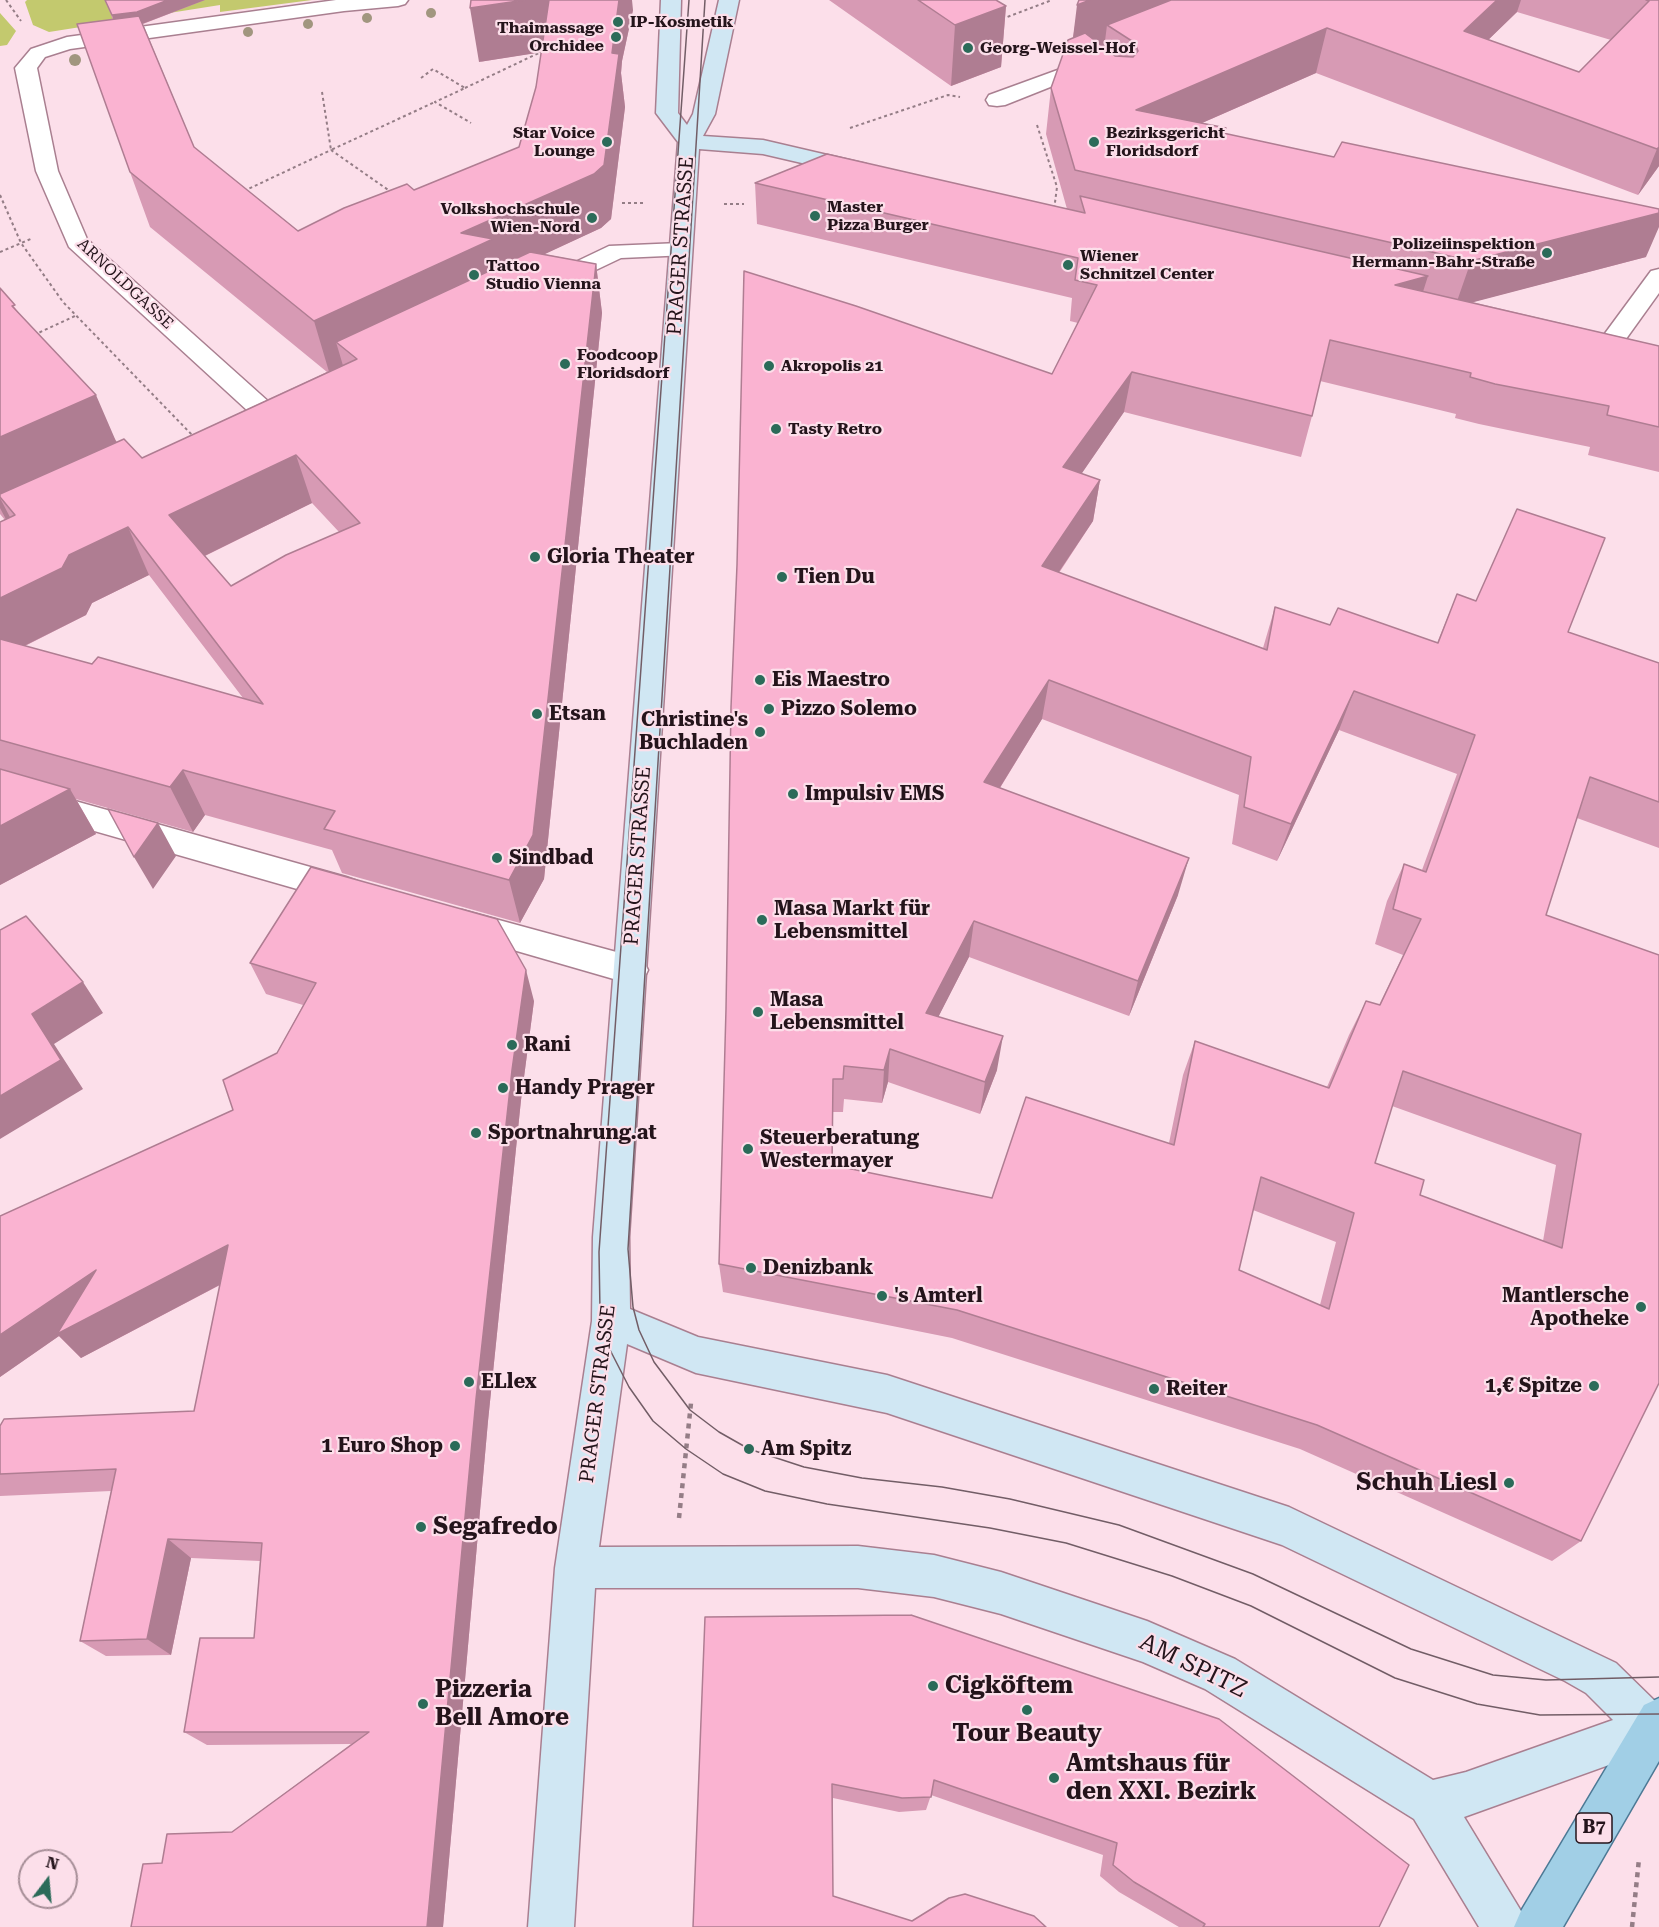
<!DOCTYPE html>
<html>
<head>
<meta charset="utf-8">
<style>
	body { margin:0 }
	#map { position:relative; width:1659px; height:1927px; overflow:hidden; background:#fcdfea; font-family:"Roboto Serif",serif }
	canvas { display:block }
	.north { position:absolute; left:18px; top:1849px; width:60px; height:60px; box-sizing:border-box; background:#fcdfea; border:2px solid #a68e97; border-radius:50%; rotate:16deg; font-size:16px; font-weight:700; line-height:24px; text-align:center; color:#24141b }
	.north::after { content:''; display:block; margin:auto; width:21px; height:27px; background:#2b6b59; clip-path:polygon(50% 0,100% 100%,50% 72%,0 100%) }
</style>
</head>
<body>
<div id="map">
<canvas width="1659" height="1927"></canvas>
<div class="north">N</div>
</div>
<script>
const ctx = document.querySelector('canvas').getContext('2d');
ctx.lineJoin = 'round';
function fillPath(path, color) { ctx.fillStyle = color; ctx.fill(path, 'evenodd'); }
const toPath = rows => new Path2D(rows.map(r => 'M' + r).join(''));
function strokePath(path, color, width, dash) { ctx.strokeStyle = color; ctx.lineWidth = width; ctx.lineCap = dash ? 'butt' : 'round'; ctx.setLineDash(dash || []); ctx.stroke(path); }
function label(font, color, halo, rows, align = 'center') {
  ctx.font = font + ' "Roboto Serif",serif'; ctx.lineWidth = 4.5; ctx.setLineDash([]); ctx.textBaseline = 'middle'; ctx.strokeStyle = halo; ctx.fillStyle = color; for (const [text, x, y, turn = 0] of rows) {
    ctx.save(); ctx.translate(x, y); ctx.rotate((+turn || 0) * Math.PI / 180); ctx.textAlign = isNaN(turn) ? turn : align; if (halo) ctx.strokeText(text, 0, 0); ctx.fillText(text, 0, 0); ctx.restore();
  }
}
fillPath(toPath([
	[27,0,312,0,220,12,220,5,49,32,33,25,25,2],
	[0,13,16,31,7,45,0,46]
]), '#c3c96e');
const minor = toPath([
	[336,0,408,0,405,4,398,6,344,11,70,49,45,57,37,68,58,171,87,239,279,411,283,417,279,423,270,425,261,423,69,247,36,171,15,68,31,49,67,37,336,0],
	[1096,56,1103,58,1106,62,1103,66,1005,105,997,106,989,105,986,100,989,95,1096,56],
	[680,243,688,245,692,250,688,255,621,258,558,288,550,290,542,288,538,283,542,278,609,246,680,243],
	[1659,269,1659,293,1613,357,1604,360,1595,357,1592,352,1595,347,1651,271,1659,269],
	[0,780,346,877,357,881,362,890,357,899,346,903,0,804,0,780],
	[462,910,631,956,643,960,648,970,643,980,631,984,451,932,446,923,451,914,462,910]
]);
const secondary = toPath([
	[661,0,681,0,678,113,687,125,693,114,719,0,739,0,715,114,703,136,763,140,866,164,869,169,866,174,858,176,763,154,699,149,629,1237,630,1309,698,1337,887,1375,1289,1507,1616,1663,1659,1705,1659,1747,1464,1817,1521,1911,1528,1927,1479,1927,1414,1819,1205,1689,1143,1662,1001,1614,934,1597,858,1588,595,1588,574,1927,528,1927,555,1568,592,1321,593,1237,678,142,656,113,661,0],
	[627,1344,696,1373,887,1413,1282,1545,1565,1681,1586,1693,1613,1720,1466,1772,1433,1780,1235,1659,1147,1621,1001,1572,934,1555,858,1546,599,1547,627,1344]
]);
const primary = toPath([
	[1659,1698,1659,1761,1563,1927,1514,1927,1521,1911,1644,1705,1659,1698]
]);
strokePath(minor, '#a97f90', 3);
strokePath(secondary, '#a97f90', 3);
strokePath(primary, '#4c7995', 3);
strokePath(toPath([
	[6,0,21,21],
	[1002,19,1052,0],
	[421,78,433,69,465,88,435,102,471,123],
	[465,88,543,51],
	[322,92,331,150,435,102],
	[1037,125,1057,187,1054,210],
	[850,128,948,95,960,97],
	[244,191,331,150,394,194],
	[0,195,21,243,63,302,195,438],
	[622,203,645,203],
	[724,204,744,204],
	[0,252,33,238],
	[34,335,77,315]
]), '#947d86', 2, [3, 3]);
strokePath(toPath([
	[679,1518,691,1403],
	[1632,1927,1639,1859]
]), '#947d86', 4.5, [5, 5]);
fillPath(minor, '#fff');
fillPath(secondary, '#d0e7f3');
fillPath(primary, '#a1cfe6');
strokePath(toPath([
	[689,0,599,1252,600,1311,608,1346,629,1387,653,1421,686,1449,723,1474,765,1491,827,1504,990,1528,1066,1543,1172,1576,1251,1606,1395,1678,1477,1704,1540,1715,1659,1714],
	[705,0,628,1249,633,1307,639,1330,654,1362,690,1410,719,1432,749,1449,804,1467,862,1478,942,1487,1010,1499,1119,1525,1253,1574,1411,1649,1493,1675,1546,1680,1659,1677]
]), '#725d66', 1.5);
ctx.fillStyle = '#a1967f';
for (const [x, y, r] of [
	[431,13,5],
	[367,18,5],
	[308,24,5],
	[248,32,5],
	[75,60,6]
]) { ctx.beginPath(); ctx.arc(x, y, r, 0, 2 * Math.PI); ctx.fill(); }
fillPath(toPath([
	[105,0,205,0,143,24,194,147,298,231,414,190,519,147,536,87,541,52,479,62,633,10,622,61,621,73,625,107,611,219,601,228,544,254,596,264,602,313,544,879,520,923,342,873,332,850,205,815,193,832,76,799,96,834,0,885,0,522,5,520,0,514,0,288,117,442,142,458,327,372,150,227,130,172,113,20],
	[312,503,339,532,231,586,205,556],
	[149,575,243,698,92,664,25,646,86,615,92,603],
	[829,0,996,0,1006,6,1001,67,951,86],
	[1079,0,1659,0,1659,166,1638,195,1316,73,1202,123,1226,128,1225,133,1646,257,1472,302,1659,346,1659,472,1588,455,1590,447,1479,424,1455,418,1456,414,1320,381,1312,416,1301,457,1124,412,1081,474,1100,480,1093,521,1059,573,1263,648,1275,607,1330,625,1437,643,1457,594,1659,663,1659,848,1577,818,1546,915,1659,955,1581,1541,1552,1561,1300,1449,952,1338,723,1292,719,1264,1052,374,1078,323,1070,321,1072,298,757,224,755,183,1067,209,1046,134,1051,88,1073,38],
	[1517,12,1611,40,1579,72,1488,40],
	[1042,719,1239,795,1232,844,1277,861,1339,730,1457,774,1422,870,1404,864,1387,901,1375,944,1403,955,1379,1005,1366,1001,1349,1035,1327,1087,1195,1041,1183,1075,1169,1143,992,1198,832,1165,833,1112,843,1112,844,1099,882,1103,888,1082,980,1114,997,1070,938,1017,969,957,1129,1016,1178,895,1000,788],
	[1392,1106,1556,1165,1543,1241,1420,1195,1375,1163],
	[1253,1210,1336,1242,1320,1305,1239,1270],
	[250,963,534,1001,521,1100,488,1421,443,1927,131,1927,162,1863,232,1832,351,1744,207,1745,184,1732,254,1638,260,1561,191,1558,171,1655,106,1656,80,1641,111,1491,0,1496,0,1426,194,1411,220,1285,81,1358,59,1336,0,1377,0,1216,233,1110,277,1053,303,1005,266,994],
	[705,1617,1379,1927,1179,1927,1119,1892,1100,1876,1103,1855,931,1795,926,1810,899,1812,833,1798,833,1896,912,1921,1046,1927,693,1927]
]), '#d79ab4');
fillPath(toPath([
	[168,0,205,0,142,24,116,28,112,15],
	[525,0,550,0,556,50,479,62,470,8],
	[619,0,632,0,633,10,622,61,621,73,625,107,611,219,601,228,500,275,357,359,336,342,344,369,330,375,314,321,461,233,612,53],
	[1090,0,1234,0,1107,25,1104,49,1070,62,1077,5],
	[1497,0,1521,0,1517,12,1453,74,1464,31],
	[1006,6,1001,67,951,86,955,25],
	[1327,28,1316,73,1129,155,1136,110],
	[1659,147,1659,166,1638,195,1657,149],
	[1659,213,1659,227,1646,257,1455,307,1471,261],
	[596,264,602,313,544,879,520,923,509,880],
	[1428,276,1415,317,1395,285],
	[1132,372,1124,412,1058,508,1063,467],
	[96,395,128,469,0,497,0,437],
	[296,455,312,503,190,563,169,515],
	[1100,480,1093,521,1036,606,1042,566],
	[0,498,13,523,9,525,0,508],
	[128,527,149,575,92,603,86,615,0,658,0,598,69,555],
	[1049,680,1042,719,980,820,984,782],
	[1354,691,1339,730,1277,861,1291,824],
	[183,770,205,815,193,832,170,787],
	[70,789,96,834,0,885,0,826],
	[158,823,176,856,153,889,134,857],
	[1189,858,1178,895,1129,1016,1138,981],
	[974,921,969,957,923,1047,926,1013],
	[526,970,534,1001,521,1100,488,1421,443,1927,427,1927,476,1399,512,1070],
	[83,982,103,1013,54,1044,83,1089,0,1139,0,1096,32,1014],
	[1003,1036,997,1070,980,1114,985,1082],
	[890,1049,888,1082,882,1103,884,1070],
	[228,1245,246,1271,81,1358,59,1336,0,1377,0,1335,96,1270],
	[168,1539,191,1558,171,1655,147,1639]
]), '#af7d92');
const building = toPath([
	[105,0,168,0,137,12,112,15,105,0],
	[471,0,525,0,470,8,471,0],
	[549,0,619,0,612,53,619,54,604,165,594,174,461,233,493,239,314,321,130,172,77,24,139,16,194,147,298,231,344,208,407,184,414,190,519,147,536,87,549,0],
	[918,0,996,0,1006,6,955,25,918,0],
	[1079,0,1090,0,1077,5,1079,0],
	[1171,0,1497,0,1464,31,1579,72,1649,1,1646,0,1659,0,1659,147,1657,149,1327,28,1136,110,1226,128,1223,133,1334,157,1342,142,1659,209,1659,213,1471,261,1075,170,1051,88,1068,40,1085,33,1115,56,1133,57,1138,51,1135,43,1107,25,1171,0],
	[827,154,1085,213,1080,196,1428,276,1395,285,1659,346,1659,427,1607,415,1609,406,1495,384,1470,377,1471,373,1330,340,1312,416,1132,372,1063,467,1100,480,1042,566,1267,650,1275,607,1330,625,1338,608,1438,643,1457,594,1476,601,1517,509,1605,538,1568,632,1659,663,1659,802,1590,777,1546,915,1659,955,1659,1383,1581,1541,1317,1425,957,1310,719,1264,726,1009,731,707,737,565,744,271,856,306,1052,374,1097,285,1075,280,1078,258,755,183,827,154],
	[1049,680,1251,757,1244,807,1291,824,1354,691,1475,735,1426,872,1404,864,1393,909,1421,919,1380,1005,1366,1001,1329,1088,1195,1041,1174,1145,1026,1097,992,1198,832,1165,833,1079,843,1079,844,1066,884,1070,890,1049,985,1082,1003,1036,926,1013,974,921,1138,981,1189,858,984,782,1049,680],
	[1403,1071,1581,1134,1562,1248,1420,1195,1424,1180,1375,1163,1403,1071],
	[1261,1177,1354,1213,1329,1309,1239,1270,1261,1177],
	[530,252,596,264,533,835,509,880,324,829,335,811,183,770,170,787,0,740,0,639,92,664,98,657,263,704,128,527,69,555,62,568,0,598,0,522,15,515,0,497,0,494,124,439,142,458,357,359,336,342,530,252],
	[296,455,360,523,286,555,231,586,169,515,296,455],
	[0,288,15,305,12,306,96,395,0,437,0,288],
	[0,769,70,789,0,826,0,769],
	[108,809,158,823,134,857,108,809],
	[311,867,497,919,526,970,512,1070,476,1399,427,1927,131,1927,143,1864,162,1863,167,1834,232,1832,369,1732,184,1732,200,1638,254,1638,262,1543,168,1539,147,1639,80,1641,116,1469,0,1474,0,1426,4,1419,194,1411,228,1245,57,1334,96,1270,0,1335,0,1216,233,1110,223,1080,277,1053,316,983,250,963,311,867],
	[26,916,83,982,32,1014,61,1060,0,1096,0,930,26,916],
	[911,1615,1219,1719,1409,1865,1379,1927,1203,1927,1205,1924,1134,1882,1113,1865,1117,1843,934,1780,931,1797,902,1798,832,1784,833,1896,912,1921,949,1898,965,1894,1034,1916,1046,1927,693,1927,705,1617,911,1615]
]);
fillPath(building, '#fab3d1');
strokePath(building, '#af7d92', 1.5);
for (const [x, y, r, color] of [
	[618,22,6,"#2b6b59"],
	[616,37,6,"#2b6b59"],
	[968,48,6,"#2b6b59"],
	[607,142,6,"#2b6b59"],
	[1094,142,6,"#2b6b59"],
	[815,216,6,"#2b6b59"],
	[592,218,6,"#2b6b59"],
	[1547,253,6,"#2b6b59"],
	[1068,265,6,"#2b6b59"],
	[474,275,6,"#2b6b59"],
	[565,364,6,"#2b6b59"],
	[769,366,6,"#2b6b59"],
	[776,429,6,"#2b6b59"],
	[535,557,6,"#2b6b59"],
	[782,577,6,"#2b6b59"],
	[760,680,6,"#2b6b59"],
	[769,709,6,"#2b6b59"],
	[537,714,6,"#2b6b59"],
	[760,732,6,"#2b6b59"],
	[793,794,6,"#2b6b59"],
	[497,858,6,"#2b6b59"],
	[762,920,6,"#2b6b59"],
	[758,1012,6,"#2b6b59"],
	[512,1045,6,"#2b6b59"],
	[503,1088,6,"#2b6b59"],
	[476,1133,6,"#2b6b59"],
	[748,1149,6,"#2b6b59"],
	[751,1268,6,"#2b6b59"],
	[882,1296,6,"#2b6b59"],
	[1641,1307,6,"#2b6b59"],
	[469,1382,6,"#2b6b59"],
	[1594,1386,6,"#2b6b59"],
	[1154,1389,6,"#2b6b59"],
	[455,1446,6,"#2b6b59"],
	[749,1449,6,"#2b6b59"],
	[1509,1483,6,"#2b6b59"],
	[421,1527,6,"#2b6b59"],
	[933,1686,6,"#2b6b59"],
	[423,1704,6,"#2b6b59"],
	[1027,1710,6,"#2b6b59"],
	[1054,1778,6,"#2b6b59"]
]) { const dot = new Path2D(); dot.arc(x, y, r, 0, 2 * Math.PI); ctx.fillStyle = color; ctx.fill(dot); strokePath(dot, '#fcdfea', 2); }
label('bold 16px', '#24141b', '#fcdfea', [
	["IP-Kosmetik",630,22],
	["Thaimassage",604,28,"right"],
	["Orchidee",604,46,"right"],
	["Georg-Weissel-Hof",980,48],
	["Star Voice",595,133,"right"],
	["Lounge",595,151,"right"],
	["Bezirksgericht",1106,133],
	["Floridsdorf",1106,151],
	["Master",827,207],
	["Pizza Burger",827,225],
	["Volkshochschule",580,209,"right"],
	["Wien-Nord",580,227,"right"],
	["Polizeiinspektion",1535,244,"right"],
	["Hermann-Bahr-Straße",1535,262,"right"],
	["Wiener",1080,256],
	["Schnitzel Center",1080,274],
	["Tattoo",486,266],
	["Studio Vienna",486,284],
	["Foodcoop",577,355],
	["Floridsdorf",577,373],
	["Akropolis 21",781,366],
	["Tasty Retro",788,429]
], 'left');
label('16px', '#24141b', '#fcdfea', [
	["ARNOLDGASSE",125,284,43]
]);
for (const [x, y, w] of [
	[1594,1828,36]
]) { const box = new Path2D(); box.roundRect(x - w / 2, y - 15, w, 30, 4.5); ctx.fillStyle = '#fcdfea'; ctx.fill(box); strokePath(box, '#24141b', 1.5); }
label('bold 18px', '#24141b', null, [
	["B7",1594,1828]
]);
label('20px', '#24141b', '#fcdfea', [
	["PRAGER STRASSE",681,246,-86],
	["PRAGER STRASSE",638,856,-86],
	["PRAGER STRASSE",598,1394,-83]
]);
label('bold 20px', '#24141b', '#fcdfea', [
	["Gloria Theater",547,557],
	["Tien Du",794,577],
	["Eis Maestro",772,680],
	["Pizzo Solemo",781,709],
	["Etsan",549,714],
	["Christine's",748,720,"right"],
	["Buchladen",748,743,"right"],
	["Impulsiv EMS",805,794],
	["Sindbad",509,858],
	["Masa Markt für",774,909],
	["Lebensmittel",774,932],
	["Masa",770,1000],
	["Lebensmittel",770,1023],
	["Rani",524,1045],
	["Handy Prager",515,1088],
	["Sportnahrung.at",488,1133],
	["Steuerberatung",760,1138],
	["Westermayer",760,1161],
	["Denizbank",763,1268],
	["'s Amterl",894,1296],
	["Mantlersche",1629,1296,"right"],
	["Apotheke",1629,1319,"right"],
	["ELlex",481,1382],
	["1,€ Spitze",1582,1386,"right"],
	["Reiter",1166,1389],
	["1 Euro Shop",443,1446,"right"],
	["Am Spitz",761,1449]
], 'left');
label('bold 24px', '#24141b', '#fcdfea', [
	["Schuh Liesl",1497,1483,"right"],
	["Segafredo",433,1527],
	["Cigköftem",945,1686],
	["Pizzeria",435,1690],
	["Bell Amore",435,1718],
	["Tour Beauty",1027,1734,"center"],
	["Amtshaus für",1066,1764],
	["den XXI. Bezirk",1066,1792]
], 'left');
label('24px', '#24141b', '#fcdfea', [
	["AM SPITZ",1193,1666,26]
]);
</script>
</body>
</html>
